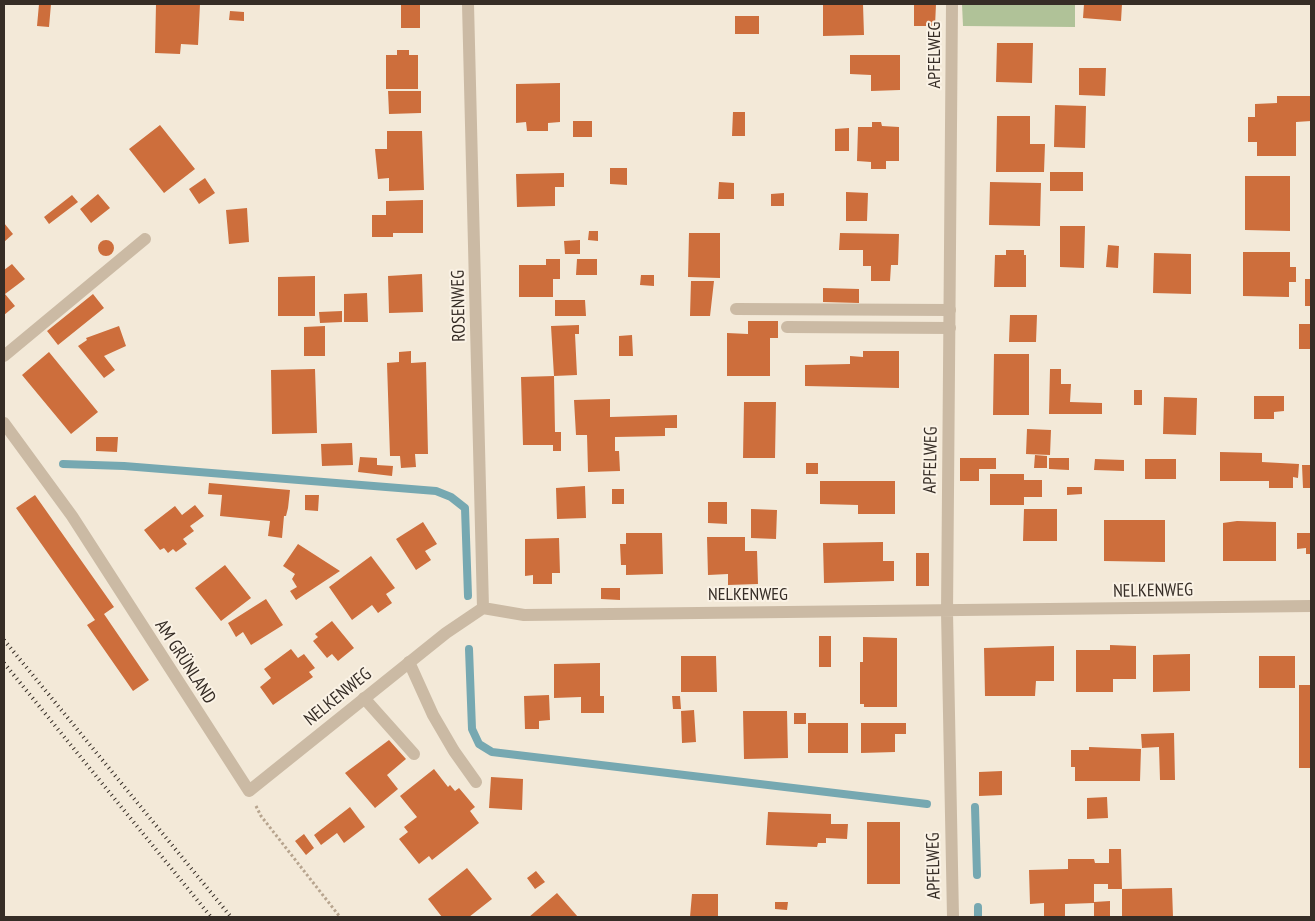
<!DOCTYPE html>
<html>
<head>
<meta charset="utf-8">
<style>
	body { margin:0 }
	#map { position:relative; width:1315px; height:921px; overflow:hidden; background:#f3e9d8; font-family:"PT Sans Narrow",sans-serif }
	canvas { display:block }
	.frame { position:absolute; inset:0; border:5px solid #362d26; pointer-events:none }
</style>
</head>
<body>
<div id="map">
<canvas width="1315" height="921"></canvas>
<div class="frame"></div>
</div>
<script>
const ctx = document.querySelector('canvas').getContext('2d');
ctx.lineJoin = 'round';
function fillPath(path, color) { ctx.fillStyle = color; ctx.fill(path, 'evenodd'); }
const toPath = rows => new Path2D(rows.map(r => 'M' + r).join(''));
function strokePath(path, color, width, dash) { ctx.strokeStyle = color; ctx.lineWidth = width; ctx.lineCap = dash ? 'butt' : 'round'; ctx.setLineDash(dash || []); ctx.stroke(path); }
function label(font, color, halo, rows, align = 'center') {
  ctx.font = font + ' "PT Sans Narrow",sans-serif'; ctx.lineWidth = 4; ctx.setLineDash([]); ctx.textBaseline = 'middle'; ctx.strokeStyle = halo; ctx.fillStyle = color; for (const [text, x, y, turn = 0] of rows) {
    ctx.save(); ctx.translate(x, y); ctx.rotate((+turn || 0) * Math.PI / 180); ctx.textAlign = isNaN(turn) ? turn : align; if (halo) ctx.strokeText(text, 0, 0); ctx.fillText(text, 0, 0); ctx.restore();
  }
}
fillPath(toPath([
	[962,4,1075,4,1075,27,963,26]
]), '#b0c298');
strokePath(toPath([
	[63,464,124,466,436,491,451,497,465,508,468,596],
	[469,649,472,729,479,744,492,752,927,804],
	[975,807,977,875],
	[978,907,978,917]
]), '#76a8b1', 8);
fillPath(toPath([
	[39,4,51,4,49,27,37,26],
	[156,4,200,4,198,45,181,44,180,54,155,53],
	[401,4,420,4,420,28,401,28],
	[830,4,863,4,864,35,823,36,823,5],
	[914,4,936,4,935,26,914,26],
	[1084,4,1122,4,1121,21,1083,18],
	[230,11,244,12,244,21,229,20],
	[735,16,759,16,759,34,735,34],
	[997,43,1033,43,1032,83,996,82],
	[397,50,409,50,409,55,418,55,418,89,386,89,386,55,397,55],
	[850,55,900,55,900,90,871,91,871,75,850,74],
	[1079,68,1106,68,1105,96,1079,95],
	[560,83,560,122,548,123,548,131,527,131,526,122,516,123,516,84],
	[388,91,421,91,421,113,389,114],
	[1277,96,1311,96,1311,121,1296,122,1296,156,1257,156,1257,142,1248,142,1248,117,1255,117,1255,104,1277,103],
	[1055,105,1086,106,1085,148,1054,147],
	[733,112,745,112,745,136,732,136],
	[997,116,1030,116,1030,144,1045,144,1044,172,996,172],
	[573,121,592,121,592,137,573,137],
	[872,122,881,122,882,126,899,127,899,161,886,161,886,169,871,169,871,162,857,161,858,127,872,127],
	[160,125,195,169,164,193,129,149],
	[849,128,849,151,835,151,835,129],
	[387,131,422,131,424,190,389,191,389,178,378,179,375,149,387,149],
	[610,168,627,168,627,185,610,184],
	[1050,172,1083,172,1083,191,1050,191],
	[564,173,564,187,555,187,555,206,517,207,516,174],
	[1245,176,1290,176,1290,231,1245,230],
	[205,178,215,193,199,204,189,189],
	[719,182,734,183,734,199,718,199],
	[990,182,1041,183,1040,226,989,225],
	[846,192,868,193,867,221,846,221],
	[784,193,784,206,771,206,771,194],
	[98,194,110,208,91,223,80,209],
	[72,195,78,202,49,224,44,217],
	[423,200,423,233,393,233,393,237,372,237,372,215,386,215,386,201],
	[247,208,249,242,229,244,226,210],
	[4,223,13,234,4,242],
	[1060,226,1085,226,1084,268,1060,267],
	[589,231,598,231,598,241,588,240],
	[689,233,720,233,720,278,688,277],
	[840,233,899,234,898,265,891,265,890,281,871,281,871,266,863,266,863,250,839,250],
	[580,240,580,254,565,254,564,241],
	'98 248a8 8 0 1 1 16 0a8 8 0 1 1-16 0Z',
	[1108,245,1119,246,1118,268,1106,267],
	[1006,250,1024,250,1024,255,1026,255,1026,287,994,287,995,255,1006,255],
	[1243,252,1290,252,1290,267,1296,267,1296,282,1289,282,1289,297,1243,296],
	[1154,253,1191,254,1191,294,1153,293],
	[546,259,560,259,560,279,553,279,553,297,519,297,519,265,546,265],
	[577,259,597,259,597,275,576,275],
	[12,264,25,279,5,294,15,306,4,315,4,270],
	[422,274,423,312,389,313,388,276],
	[641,275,654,275,654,286,640,285],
	[315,276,315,316,278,316,278,277],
	[1305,279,1311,279,1311,306,1305,306],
	[691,281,714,281,710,316,690,316],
	[823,288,859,289,859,303,823,302],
	[367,293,368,322,344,322,344,294],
	[93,294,104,308,58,345,47,331],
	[555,300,585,300,586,316,555,316],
	[342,311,342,322,320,323,319,312],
	[1010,315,1037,315,1036,342,1009,342],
	[748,321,778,321,778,338,770,338,770,376,727,376,727,333,748,334],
	[1299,324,1311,324,1311,349,1299,349],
	[579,325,579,334,575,334,577,375,554,376,551,326],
	[119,326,126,346,104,356,115,370,104,378,78,346,87,340,86,338],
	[325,326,325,356,304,356,304,327],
	[632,335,633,356,619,356,619,336],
	[411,351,411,363,426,362,428,454,415,454,416,467,401,468,400,456,390,456,387,363,399,362,399,352],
	[863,351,899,351,899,388,805,386,805,365,850,364,850,356,863,357],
	[49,352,98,412,71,434,22,375],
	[994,354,1029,354,1029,415,993,415],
	[315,369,317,433,272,434,271,370],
	[1050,369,1061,369,1061,384,1071,384,1070,402,1102,403,1102,414,1049,414],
	[554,376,555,432,561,432,561,451,553,451,553,445,523,445,521,377],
	[1134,390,1142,390,1142,405,1134,405],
	[1254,396,1284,396,1284,411,1274,412,1274,419,1254,419],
	[1164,397,1197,398,1196,435,1163,434],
	[610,399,610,417,677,415,677,428,665,428,665,436,615,437,615,451,619,451,620,471,588,472,587,435,576,435,574,400],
	[744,402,776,402,775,458,743,458],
	[1027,429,1051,430,1050,455,1026,454],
	[96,437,118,437,117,452,96,451],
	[352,443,353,465,322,466,321,444],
	[1220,452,1262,453,1262,462,1299,464,1298,478,1293,477,1293,488,1269,488,1269,481,1220,481],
	[1035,455,1047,456,1047,468,1034,468],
	[360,457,377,458,377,465,393,466,392,476,358,472],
	[960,458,996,458,996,469,979,469,979,481,960,481],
	[1049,458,1069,458,1069,470,1049,469],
	[1095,459,1124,460,1124,471,1094,470],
	[1145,459,1176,459,1176,479,1145,479],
	[806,463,818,463,818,474,806,474],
	[1302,465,1311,465,1311,488,1303,488],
	[990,474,1024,474,1024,480,1042,480,1042,497,1024,497,1024,505,990,505],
	[820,481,895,481,895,514,858,514,858,505,820,504],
	[209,483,290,490,288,508,286,516,284,516,282,538,268,536,270,521,220,516,222,495,208,494],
	[585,486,586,518,557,519,556,488],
	[1067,487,1082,487,1082,494,1067,495],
	[612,489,624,489,624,504,612,504],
	[35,495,114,607,104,614,149,680,133,691,87,625,95,620,16,508],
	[305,495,319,495,318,511,305,510],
	[708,502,727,502,727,524,708,523],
	[195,505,204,516,190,526,194,531,183,539,187,544,176,552,173,549,168,553,164,548,160,550,144,530,175,506,182,515],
	[751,509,777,510,776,539,751,538],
	[1024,509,1057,509,1057,541,1023,541],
	[1104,520,1165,520,1165,562,1104,561],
	[1237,521,1276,522,1276,561,1223,561,1223,523],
	[423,522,437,544,425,551,431,560,416,570,396,539],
	[626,533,662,533,663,574,626,575,626,565,621,565,620,544,626,544],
	[1297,533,1311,533,1311,554,1306,554,1306,548,1297,549],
	[707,537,745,537,745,551,757,551,758,584,728,585,728,574,708,575],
	[559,538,560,573,552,573,552,584,533,584,533,575,525,576,525,539],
	[883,542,883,561,894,561,894,581,824,583,823,543],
	[298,544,340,571,296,600,290,591,297,587,292,579,295,574,283,566],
	[916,553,929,553,929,586,916,586],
	[371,556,395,588,386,594,392,603,378,613,372,605,352,620,329,587],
	[225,565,251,598,221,621,195,588],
	[601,588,620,588,620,600,601,599],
	[266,599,283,625,251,645,243,632,236,637,228,623],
	[332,621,354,648,338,661,332,654,327,658,313,641,318,637,315,634],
	[819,636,831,636,831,667,819,667],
	[863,637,897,638,897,707,864,707,864,704,860,704,860,662,863,662],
	[1110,645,1136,646,1136,679,1113,679,1113,692,1076,692,1076,650,1110,650],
	[1054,646,1054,681,1036,681,1035,696,985,696,984,648],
	[291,649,298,658,304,654,315,668,309,672,313,677,273,705,260,687,271,678,264,669],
	[1190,654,1190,691,1153,692,1153,655],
	[681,656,716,656,717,692,681,692],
	[1259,656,1295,656,1295,688,1259,688],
	[600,663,600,696,604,696,604,713,581,713,581,697,554,698,554,664],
	[1299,685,1311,685,1311,768,1299,768],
	[549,695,550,720,539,721,539,729,525,729,524,696],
	[672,696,680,696,681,709,673,709],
	[694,710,696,742,682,743,681,711],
	[743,711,787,711,788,758,744,759],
	[794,713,806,713,806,724,794,724],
	[808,723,848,723,848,753,808,753],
	[861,723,906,723,906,734,895,734,895,752,861,753],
	[1174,733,1175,780,1160,780,1159,747,1142,748,1141,734],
	[389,740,406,759,387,775,398,789,375,808,345,773],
	[1089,747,1141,749,1140,781,1075,781,1075,767,1071,767,1071,750,1089,750],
	[434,769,448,787,450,785,455,791,459,788,475,807,470,811,479,823,432,860,429,856,419,864,399,839,408,832,404,827,417,817,400,796],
	[1002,771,1002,795,979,796,979,772],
	[491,777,523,779,522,810,489,808],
	[1107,797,1108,818,1087,819,1087,798],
	[350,807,365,827,344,843,337,833,321,845,314,835],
	[768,812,831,814,831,824,848,824,847,839,826,838,826,843,818,843,817,847,766,845],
	[867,822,900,822,900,884,867,884],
	[304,834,314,848,306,855,295,841],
	[1109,849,1121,849,1122,889,1108,889,1108,884,1094,884,1094,903,1065,904,1065,917,1044,917,1044,903,1030,904,1029,870,1068,869,1068,859,1094,859,1095,863,1109,863],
	[467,868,492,899,469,917,442,917,428,899],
	[536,871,545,882,535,889,527,878],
	[1172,888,1173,917,1122,917,1122,889],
	[557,893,578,917,529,917],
	[692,894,718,894,718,917,690,917],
	[1110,901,1110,917,1094,917,1094,902],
	[775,902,788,902,787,910,775,909]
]), '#cd6e3c');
strokePath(toPath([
	[256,806,261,816,340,917]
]), '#b7a48e', 3, [2.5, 2.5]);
strokePath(toPath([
	[736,309,950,310],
	[787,327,950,328],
	[4,356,145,239],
	[409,662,433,715,454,751,476,782],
	[364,698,414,754]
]), '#cbbaa4', 12);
strokePath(toPath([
	[468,4,483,608],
	[952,4,947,612,953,917],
	[4,423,72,516,249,791,446,633,483,608,524,615,1311,606]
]), '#cbbaa4', 12);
strokePath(toPath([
	[4,640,231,917],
	[4,663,211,917]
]), '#362d26', 4, [1, 4]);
label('18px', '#362d26', '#faf2e5', [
	["APFELWEG",935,55,-90],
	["ROSENWEG",459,306,-91],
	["APFELWEG",931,460,-89],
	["NELKENWEG",1153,591,-1],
	["NELKENWEG",748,595],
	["AM GRÜNLAND",185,662,57],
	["NELKENWEG",338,697,-39],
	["APFELWEG",934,866,-91]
]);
</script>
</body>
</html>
